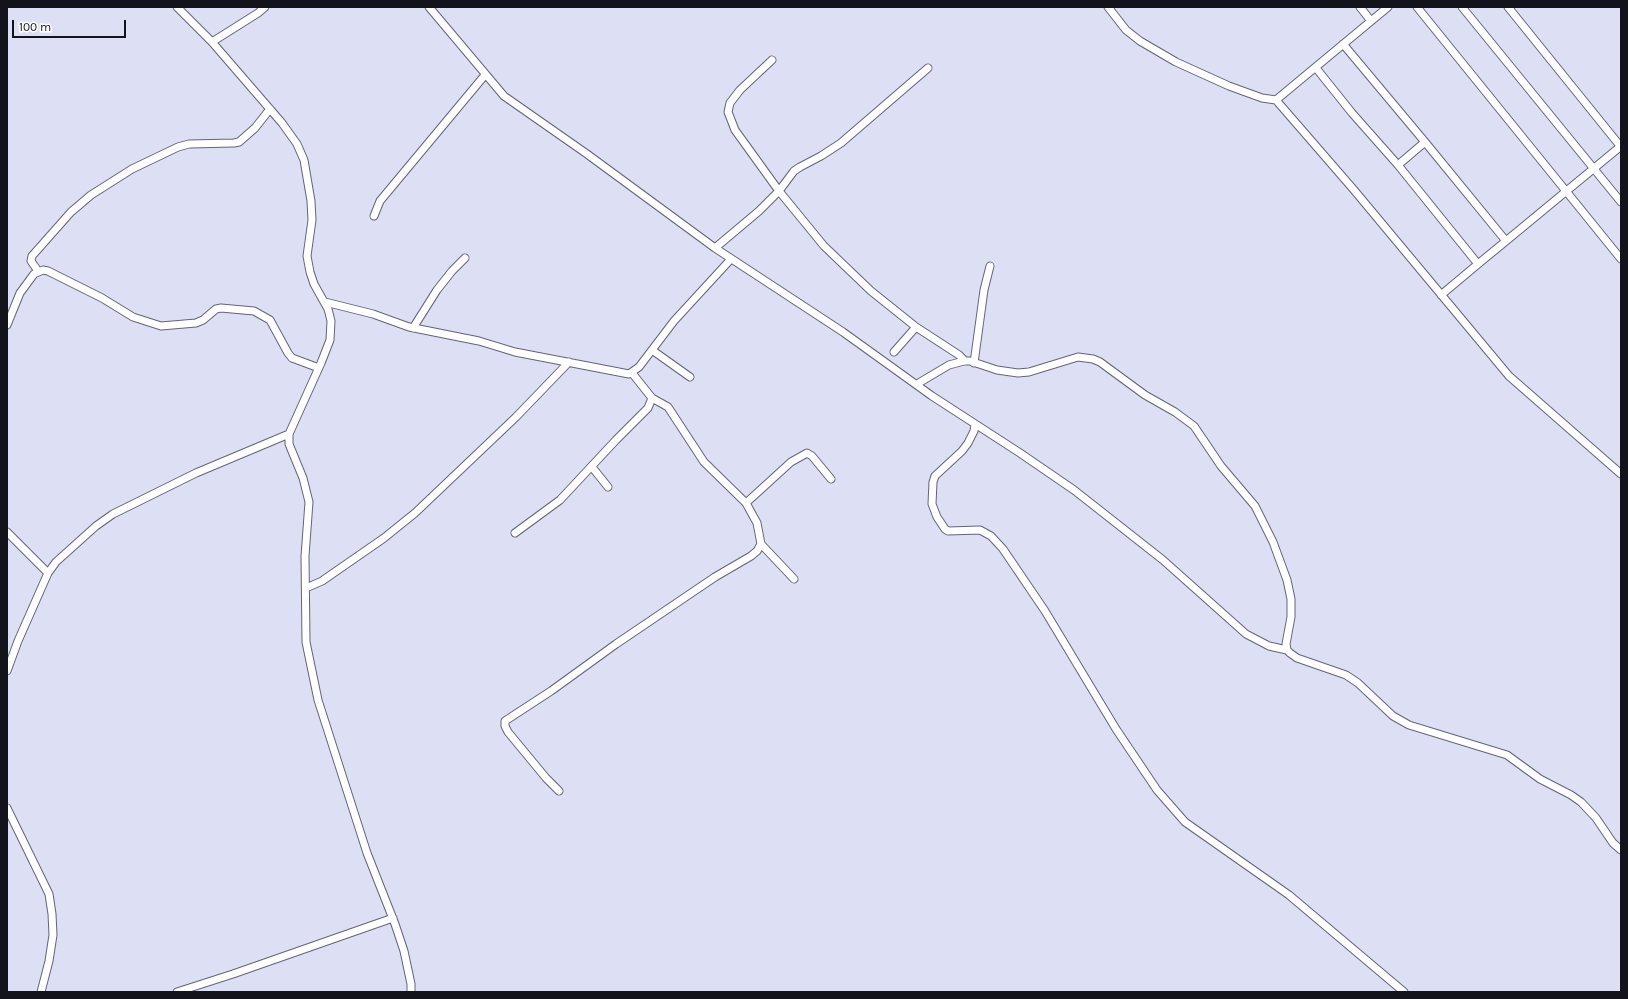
<!DOCTYPE html>
<html>
<head>
<meta charset="utf-8">
<style>
	body { margin:0 }
	#map { position:relative; width:1628px; height:999px; overflow:hidden; background:#dddff5; font-family:Karla,sans-serif }
	canvas { display:block }
	.frame { position:absolute; inset:0; border:8px solid #13141b; pointer-events:none }
	.scale { position:absolute; left:12px; top:20px; width:114px; height:18px; box-sizing:border-box; border:2px solid #13141b; border-top:0; padding-left:5px; font-size:12px; line-height:14px; white-space:nowrap; color:#13141b; -webkit-text-stroke:3px #fff; paint-order:stroke }
</style>
</head>
<body>
<div id="map">
<canvas width="1628" height="999"></canvas>
<div class="frame"></div>
<div class="scale">100 m</div>
</div>
<script>
const ctx = document.querySelector('canvas').getContext('2d');
ctx.lineJoin = 'round';
const toPath = rows => new Path2D(rows.map(r => 'M' + r).join(''));
function strokePath(path, color, width, dash) { ctx.strokeStyle = color; ctx.lineWidth = width; ctx.lineCap = dash ? 'butt' : 'round'; ctx.setLineDash(dash || []); ctx.stroke(path); }
const minor = toPath([
	[177,7,212,42],
	[265,7,258,13,212,42,282,123,297,144,304,160,311,201,312,220,307,256,310,272,314,284,328,309,331,321,330,340,321,363,289,434,289,444,303,478,309,502,305,556,306,642,318,700,367,853,395,924,404,951,411,984,411,992],
	[429,7,504,96,587,154,715,248,843,332,932,396,1020,453,1074,490,1163,560,1246,634,1269,646,1287,650],
	[1108,7,1126,30,1140,41,1176,62,1229,86,1262,98,1276,100,1354,190,1509,376,1621,474],
	[1360,7,1371,21],
	[1417,7,1621,259],
	[1462,7,1621,202],
	[1508,7,1621,147],
	[1343,44,1425,142,1506,241,1478,264],
	[772,60,740,90,730,103,728,112,735,130,779,191,824,246,871,291,916,327,959,355,965,361],
	[1316,68,1352,113,1398,165,1478,264,1441,295],
	[1276,100,1388,7],
	[1398,165,1425,142],
	[374,216,380,201,485,75],
	[1506,241,1621,146],
	[715,248,759,211,779,191,794,171,800,167,821,156,841,143,928,68],
	[38,271,31,261,32,256,71,212,91,195,132,169,178,147,189,144,234,143,239,142,255,128,270,109],
	[325,302,373,314,409,327,479,341,515,352,629,374,639,367,674,321,731,259],
	[7,325,20,293,34,274,43,270,48,271,102,298,133,317,161,326,196,323,203,320,216,309,221,308,254,311,270,320,288,353,292,358,319,368],
	[413,328,437,290,452,271,465,258],
	[652,350,690,377],
	[894,352,916,327],
	[974,363,984,290,990,266],
	[917,384,949,365,964,361,970,361,997,370,1018,373,1029,372,1078,357,1093,359,1100,362,1145,395,1175,412,1194,426,1221,466,1255,506,1273,542,1287,580,1291,599,1291,617,1286,644,1287,650,1290,653,1297,658,1346,675,1358,683,1393,716,1409,725,1507,755,1540,779,1571,795,1581,802,1596,818,1613,843,1621,850],
	[975,424,974,431,968,443,962,451,935,476,933,482,932,504,937,517,945,529,948,531,980,530,991,536,1003,549,1045,611,1116,729,1157,790,1185,822,1289,895,1404,992],
	[592,467,608,487],
	[746,503,791,462,807,453,812,456,831,479],
	[7,532,48,573],
	[515,533,560,500,616,440,648,408,652,398,632,373],
	[761,544,794,579],
	[306,588,322,581,384,538,415,513,516,417,569,362],
	[7,671,18,641,48,573,56,562,96,526,113,514,196,473,289,434],
	[559,791,546,778,508,732,505,726,505,721,551,691,616,644,715,577,751,556,757,551,761,544,757,523,746,503,704,462,668,407,652,398],
	[7,808,49,894,52,914,53,935,49,961,41,992],
	[177,992,233,974,393,918]
]);
strokePath(minor, '#636478', 9);
strokePath(minor, '#fff', 7);
</script>
</body>
</html>
